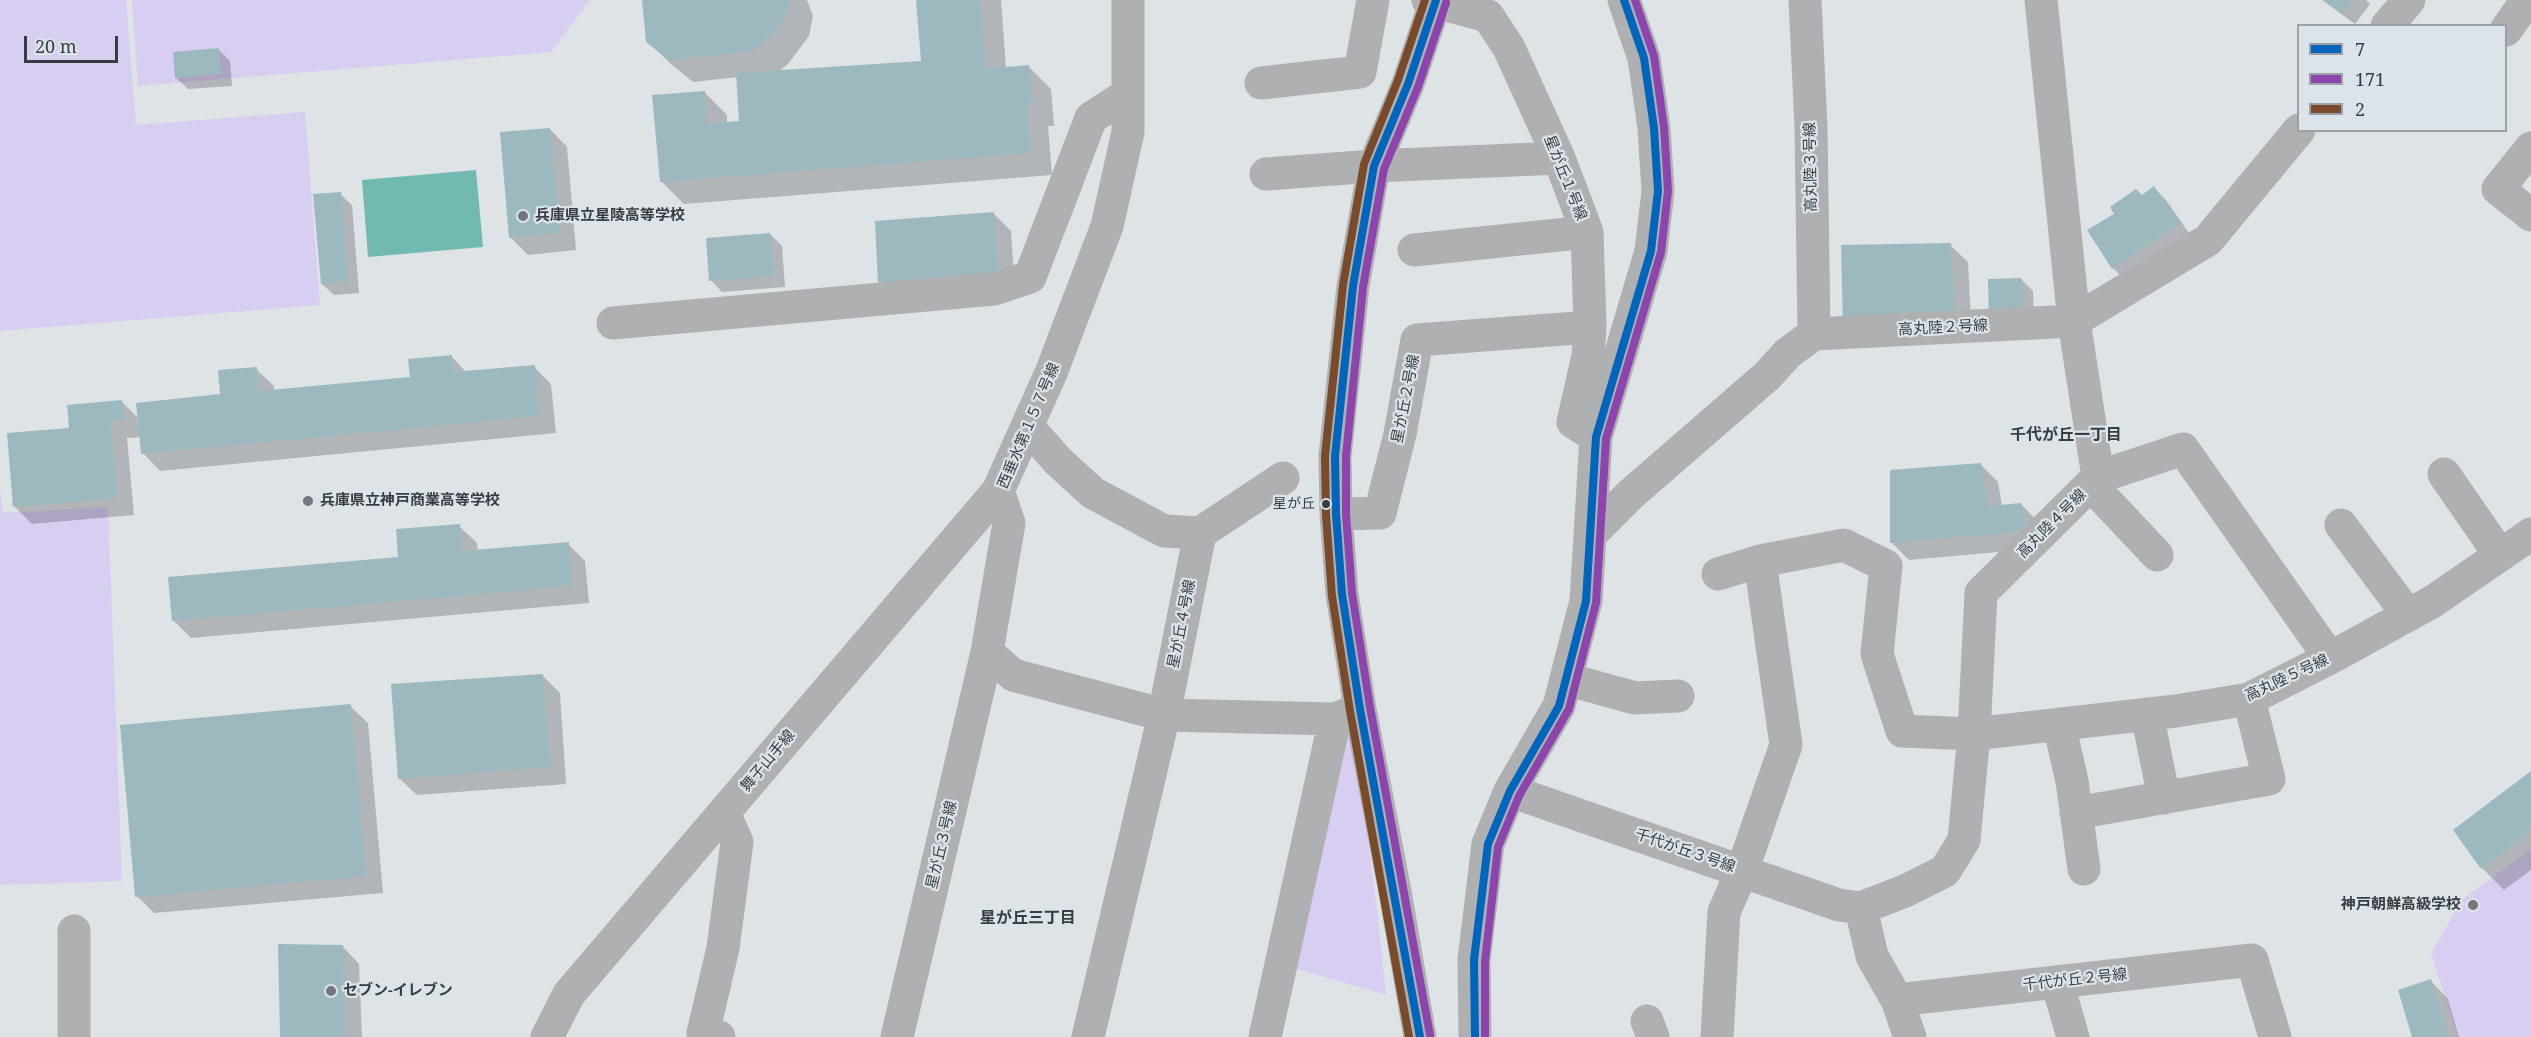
<!DOCTYPE html>
<html>
<head>
<meta charset="utf-8">
<style>
	body { margin:0 }
	#map { position:relative; width:2531px; height:1037px; overflow:hidden; background:#dee3e6; font-family:"Noto Serif",serif }
	canvas { display:block }
	.legend { position:absolute; left:2297px; top:24px; width:210px; height:108px; box-sizing:border-box; background:#dbe4ea; border:2px solid #9ba1a6; margin:0; padding:8px 10px; list-style:none; font-size:18px; color:#3a3d40 }
	.legend li { display:flex; align-items:center; gap:12px; height:30px }
	.legend b { width:30px; border:2px solid #9ba1a6 }
	.scale { position:absolute; left:24px; top:36px; width:94px; height:27px; box-sizing:border-box; border:3px solid #3a3d40; border-top:0; padding-left:8px; font-size:18px; line-height:21px; white-space:nowrap; color:#3a3d40; -webkit-text-stroke:4px #dbe4ea; paint-order:stroke }
</style>
</head>
<body>
<div id="map">
<canvas width="2531" height="1037"></canvas>
<ul class="legend">
<li><b style="height:8px;background:#0065bd"></b>7</li>
<li><b style="height:8px;background:#8e44ad"></b>171</li>
<li><b style="height:8px;background:#7a4b2a"></b>2</li>
</ul>
<div class="scale">20 m</div>
</div>
<script>
const ctx = document.querySelector('canvas').getContext('2d');
ctx.lineJoin = 'round';
function fillPath(path, color) { ctx.fillStyle = color; ctx.fill(path, 'evenodd'); }
const toPath = rows => new Path2D(rows.map(r => 'M' + r).join(''));
function strokePath(path, color, width, dash) { ctx.strokeStyle = color; ctx.lineWidth = width; ctx.lineCap = dash ? 'butt' : 'round'; ctx.setLineDash(dash || []); ctx.stroke(path); }
function label(font, color, halo, rows, align = 'center') {
  ctx.font = font + ' "Noto Serif","Noto Sans JP",serif'; ctx.lineWidth = 4.5; ctx.setLineDash([]); ctx.textBaseline = 'middle'; ctx.strokeStyle = halo; ctx.fillStyle = color; for (const [text, x, y, turn = 0] of rows) {
    ctx.save(); ctx.translate(x, y); ctx.rotate((+turn || 0) * Math.PI / 180); ctx.textAlign = isNaN(turn) ? turn : align; if (halo) ctx.strokeText(text, 0, 0); ctx.fillText(text, 0, 0); ctx.restore();
  }
}
fillPath(toPath([
	[0,0,126,0,136,125,305,112,320,305,0,331],
	[132,0,590,0,551,52,138,86],
	[0,491,3,513,108,507,122,881,0,885],
	[1354,721,1381,945,1386,995,1291,967,1342,726],
	[2531,849,2531,1037,2458,1037,2431,953,2463,899]
]), '#d8cef2');
fillPath(toPath([
	[476,170,483,247,368,257,362,180]
]), '#71bab2');
fillPath(toPath([
	[644,0,807,0,813,16,809,36,788,64,778,72,922,63,918,0,1001,0,1006,68,1029,67,1051,89,1054,126,1048,126,1052,175,684,204,661,181,704,92,727,115,727,124,741,123,738,77,693,82,671,64,648,42],
	[2322,0,2366,0,2370,4,2355,24],
	[218,49,230,61,232,86,188,89,176,78],
	[550,129,567,147,576,250,528,255,510,237],
	[2154,188,2166,200,2191,236,2125,280,2113,268,2142,197],
	[340,194,352,205,359,293,334,295,322,284],
	[994,214,1011,231,1015,291,877,223],
	[770,234,782,246,785,287,722,292,711,280],
	[1950,245,1968,262,1972,339,1862,344],
	[2021,279,2033,291,2034,329,1990,280],
	[451,356,467,373,534,367,551,384,556,433,160,471,143,453,141,437,127,438,134,515,32,524,14,506,70,429,122,402,140,420,222,396,256,369,274,386,274,391,412,378],
	[1980,464,1998,482,2002,506,2021,504,2038,522,2043,548,1909,560,1891,542],
	[459,526,477,543,478,552,568,544,585,561,589,603,191,638,173,620,400,558],
	[542,675,560,693,566,784,417,795,399,778],
	[350,706,368,723,383,893,154,913,137,896],
	[2531,773,2531,870,2504,890,2482,868],
	[342,946,359,964,362,1037,282,1037],
	[2431,981,2448,999,2459,1037,2413,1037]
]), '#0003');
fillPath(toPath([
	[642,0,790,0,787,13,777,29,753,51,669,60,646,42],
	[916,0,980,0,985,69,1029,65,1032,104,1027,104,1030,153,660,182,652,95,705,91,707,124,739,121,736,73,921,61],
	[2324,0,2352,0,2342,14],
	[219,48,221,74,175,78,173,52],
	[550,128,560,233,509,238,500,132],
	[2154,186,2180,223,2112,269,2087,230,2114,214,2110,207,2136,189,2142,195],
	[341,192,348,282,321,284,313,194],
	[994,212,998,274,878,283,875,221],
	[770,233,774,276,709,281,706,238],
	[1951,243,1956,322,1843,328,1841,245],
	[2022,278,2023,318,1989,321,1988,279],
	[452,355,453,372,535,365,539,416,141,454,136,403,220,394,218,370,257,367,259,391,410,377,408,359],
	[122,400,124,420,111,421,117,498,13,507,7,433,69,428,67,405],
	[1981,463,1988,506,2021,503,2026,531,1890,543,1890,470],
	[460,524,462,551,569,542,572,586,172,621,168,577,398,557,396,529],
	[543,674,550,767,398,779,391,684],
	[351,704,366,876,135,897,120,725],
	[2531,771,2531,831,2481,869,2453,830],
	[278,944,343,945,345,1037,280,1037],
	[2431,979,2448,1037,2412,1037,2398,990]
]), '#9cb9c0');
strokePath(toPath([
	[1428,0,1488,16,1509,48,1559,158,1587,232,1590,327,1588,356,1573,422,1596,437],
	[1805,0,1811,127,1814,334],
	[2387,26,2409,0],
	[2506,30,2527,0],
	[1261,83,1360,72,1373,0],
	[2531,148,2498,189,2531,215],
	[1266,174,1374,166,1559,158],
	[1414,250,1587,232],
	[613,323,994,289,1030,277,1091,118,1128,94],
	[1027,426,1058,461,1093,493,1164,531,1200,533,1283,478],
	[2444,474,2500,555],
	[2098,477,2183,449,2330,658],
	[2091,485,2157,555],
	[998,491,1009,523,987,652,1013,675,1164,715,1335,719,1360,709],
	[1336,514,1380,513,1400,434,1417,340,1590,327],
	[2341,525,2408,615],
	[1590,535,1631,494,1767,376,1788,353,1814,334,2074,321,2208,240,2299,130],
	[1718,574,1760,561],
	[1566,679,1635,698,1678,696],
	[2147,714,2164,798],
	[2059,724,2072,781,2084,869],
	[1510,791,1839,905,1861,908,1905,891,1945,871,1964,840,1974,734,1981,593,2098,477,2074,321,2041,0],
	[2076,813,2269,779,2249,699],
	[1861,908,1872,956,1897,1000,1910,1037],
	[74,931,74,1037],
	[2057,982,2073,1037],
	[1897,1000,2252,960,2275,1037],
	[1647,1021,1653,1037],
	[547,1037,569,994,998,491,1051,373,1107,226,1128,132,1128,0],
	[719,1037,703,1033,723,948,737,842,724,813],
	[897,1037,987,652],
	[1088,1037,1164,715,1200,533],
	[1265,1037,1335,719],
	[1420,1037,1396,897,1360,709,1342,594,1336,514,1335,456,1353,286,1374,166,1408,84,1436,0],
	[1475,1037,1474,960,1488,844,1510,791,1559,706,1586,601,1596,437,1651,251,1658,191,1654,128,1644,58,1624,0],
	[1717,1037,1724,912,1742,871,1786,745,1760,561,1844,545,1886,566,1877,654,1902,731,1974,734,2176,711,2249,699,2330,658,2432,602,2531,534]
]), '#afb0b1', 33);
strokePath(toPath([
	[1420,1037,1360,709,1342,594,1336,514,1335,456,1353,286,1374,166,1408,84,1436,0],
	[1475,1037,1474,960,1488,844,1510,791,1559,706,1586,601,1596,437,1651,251,1658,191,1654,128,1644,58,1624,0]
]), '#0065bd', 8);
strokePath(toPath([
	[1430,1035,1370,707,1352,593,1346,514,1346,456,1363,287,1384,169,1418,87,1446,3],
	[1485,1037,1485,961,1498,847,1519,796,1569,709,1596,603,1606,439,1661,252,1668,191,1664,127,1654,56,1635,0]
]), '#8e44ad', 8);
strokePath(toPath([
	[1409,1037,1350,711,1332,596,1326,515,1325,456,1343,285,1364,164,1398,80,1425,0]
]), '#7a4b2a', 8);
for (const [x, y, r, color] of [
	[523,216,6,"#73777a"],
	[308,501,6,"#73777a"],
	[1326,504,5,"#3a3d40"],
	[2473,905,6,"#73777a"],
	[331,991,6,"#73777a"]
]) { const dot = new Path2D(); dot.arc(x, y, r, 0, 2 * Math.PI); ctx.fillStyle = color; ctx.fill(dot); strokePath(dot, '#dbe4ea', 2); }
label('14px', '#3a3d40', '#dbe4ea', [
	["星が丘",1315,504]
], 'right');
label('15px', '#3a3d40', '#dbe4ea', [
	["高丸陸３号線",1811,167,-91],
	["星が丘１号線",1565,178,68],
	["高丸陸２号線",1943,328,-3],
	["星が丘２号線",1406,399,-79],
	["西垂水第１５７号線",1029,426,-67],
	["高丸陸４号線",2052,524,-45],
	["星が丘４号線",1182,624,-79],
	["高丸陸５号線",2287,678,-25],
	["舞子山手線",768,761,-50],
	["星が丘３号線",942,845,-77],
	["千代が丘３号線",1685,851,19],
	["千代が丘２号線",2075,980,-6]
]);
label('bold 15px', '#3a3d40', '#dbe4ea', [
	["兵庫県立星陵高等学校",535,216],
	["兵庫県立神戸商業高等学校",320,501],
	["神戸朝鮮高級学校",2461,905,"right"],
	["セブン-イレブン",343,991]
], 'left');
label('bold 16px', '#3a3d40', '#dbe4ea', [
	["千代が丘一丁目",2066,435],
	["星が丘三丁目",1028,918]
]);
</script>
</body>
</html>
